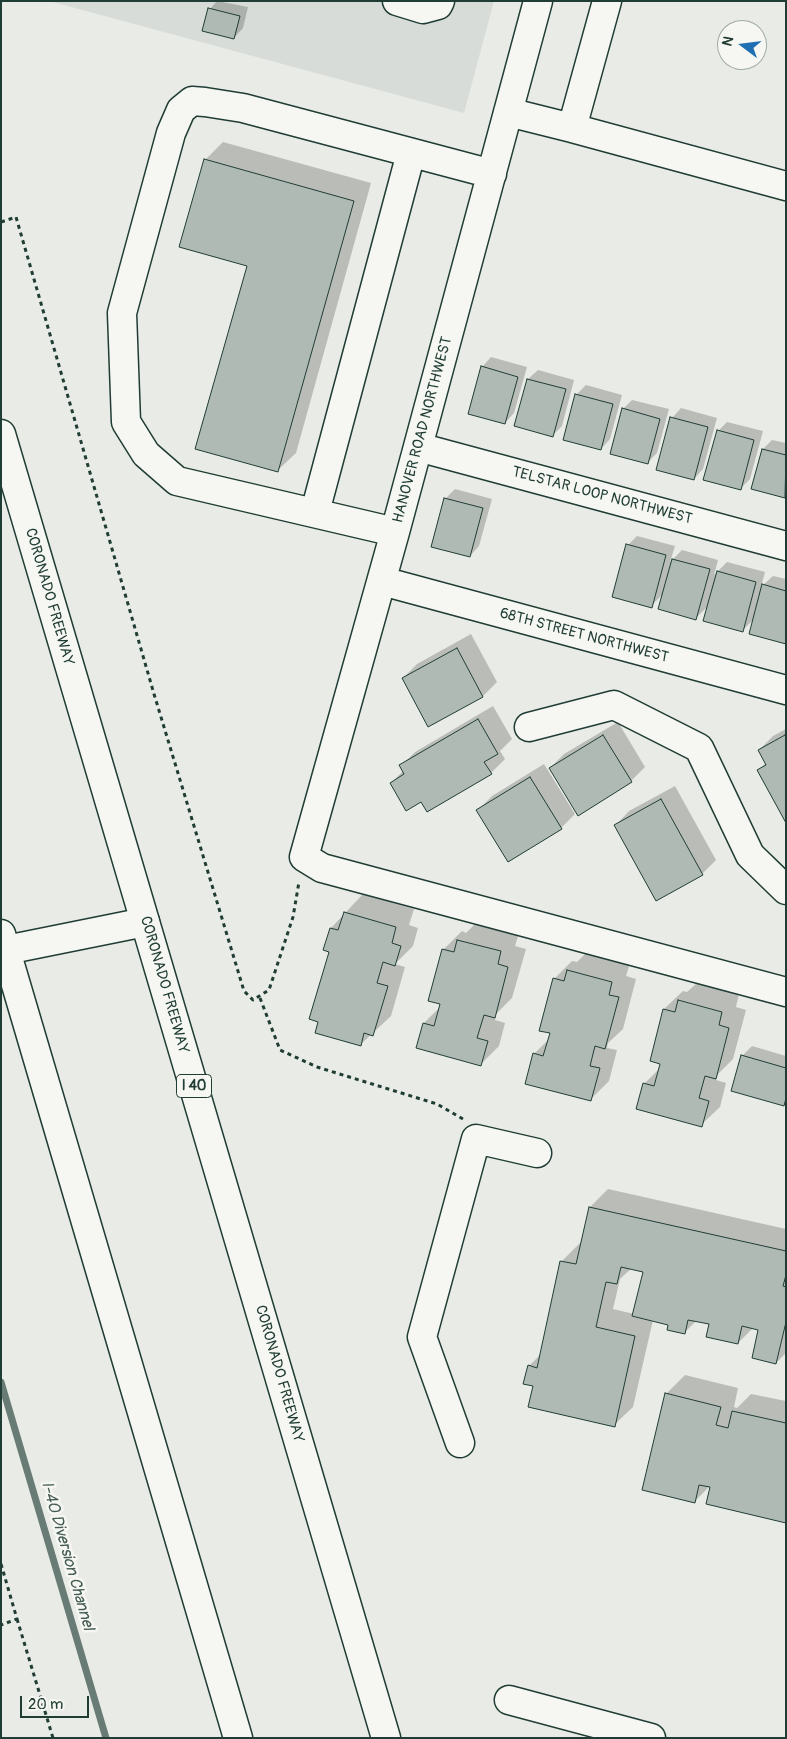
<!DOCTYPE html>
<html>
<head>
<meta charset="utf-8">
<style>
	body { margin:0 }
	#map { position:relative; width:787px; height:1739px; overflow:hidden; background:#e9ebe7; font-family:Pangolin,sans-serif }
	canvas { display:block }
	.frame { position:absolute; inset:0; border:2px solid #1f3d34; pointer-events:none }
	.north { position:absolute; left:717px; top:20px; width:50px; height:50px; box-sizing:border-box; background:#f6f6f2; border:1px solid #a0aca6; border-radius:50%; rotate:285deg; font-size:14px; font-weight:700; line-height:20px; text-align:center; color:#1f3d34 }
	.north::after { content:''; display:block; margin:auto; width:18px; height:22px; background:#1f6fb2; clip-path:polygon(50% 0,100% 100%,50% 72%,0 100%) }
	.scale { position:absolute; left:20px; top:1696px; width:69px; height:22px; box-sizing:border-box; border:2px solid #1f3d34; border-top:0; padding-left:6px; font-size:15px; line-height:18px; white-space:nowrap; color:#1f3d34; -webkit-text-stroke:4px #f6f6f2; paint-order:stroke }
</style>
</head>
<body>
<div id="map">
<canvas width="787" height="1739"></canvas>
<div class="frame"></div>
<div class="north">N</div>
<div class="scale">20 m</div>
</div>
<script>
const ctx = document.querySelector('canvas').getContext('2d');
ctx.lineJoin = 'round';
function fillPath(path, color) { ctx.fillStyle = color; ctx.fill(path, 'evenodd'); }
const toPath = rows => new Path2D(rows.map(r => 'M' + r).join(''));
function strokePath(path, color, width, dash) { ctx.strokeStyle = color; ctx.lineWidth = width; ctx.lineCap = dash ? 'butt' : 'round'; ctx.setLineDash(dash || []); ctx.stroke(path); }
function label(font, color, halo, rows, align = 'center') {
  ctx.font = font + ' Pangolin,sans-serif'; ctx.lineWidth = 5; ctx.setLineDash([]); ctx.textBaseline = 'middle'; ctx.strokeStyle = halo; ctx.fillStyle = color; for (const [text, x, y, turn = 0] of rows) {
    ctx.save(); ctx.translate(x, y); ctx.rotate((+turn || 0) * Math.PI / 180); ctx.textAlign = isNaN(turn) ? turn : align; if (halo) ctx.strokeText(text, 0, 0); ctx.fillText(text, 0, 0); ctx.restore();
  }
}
fillPath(toPath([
	[49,1,494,1,464,113]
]), '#d8dcd8');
fillPath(toPath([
	[217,1,248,7,243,28,234,38,210,9],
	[223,142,371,183,296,453,277,471,248,265,205,160],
	[491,357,527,367,514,413,505,423,482,367],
	[538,370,574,380,562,426,553,435,516,426,528,379],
	[586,385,622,395,610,439,601,449,576,395],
	[632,400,669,409,657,453,648,462,623,409],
	[681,408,717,418,703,469,694,479,672,418],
	[727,422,763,431,750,479,741,488,718,431],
	[772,440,786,443,785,497,752,488,763,449],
	[455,489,492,499,479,546,470,556,433,546,446,498],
	[637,536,675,546,670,562,682,550,718,560,714,575,727,562,765,572,761,587,773,576,786,579,786,643,754,619,742,631,709,605,696,618,663,594,651,606,628,545],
	[471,634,497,682,483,696,429,725,403,678,417,664],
	[493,706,512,739,500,751,505,759,491,773,391,783,404,770,401,766,415,752],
	[618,722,645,767,631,781,550,768,564,754],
	[786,729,786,820,758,770,766,763,759,750,773,736],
	[544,764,575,814,561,828,478,810,492,796],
	[675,786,716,860,702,874,615,826,629,811],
	[363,894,414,909,409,925,418,928,413,946,395,964,405,967,391,1016,360,1045,331,951,331,928],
	[477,922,519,933,515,946,526,949,512,998,496,1014,495,1020,505,1023,499,1046,481,1064,424,1023,440,1007,443,950,462,931,466,933],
	[587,952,630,963,626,976,636,979,623,1029,608,1043,607,1048,617,1050,609,1081,591,1099,534,1054,550,1038,551,1033,554,979,572,961,577,962],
	[697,983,739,994,736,1007,746,1010,733,1059,718,1074,716,1080,726,1083,720,1107,701,1125,644,1084,660,1068,661,1063,651,1060,664,1009,683,991,687,992],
	[752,1046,786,1056,786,1102,783,1104,742,1056],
	[608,1189,786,1229,786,1353,776,1363,760,1329,753,1328,738,1343,710,1323,697,1320,685,1332,670,1324,653,1320,633,1407,614,1425,534,1385,529,1366,541,1354,562,1261,580,1243,582,1244,590,1207],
	[632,1268,644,1271,634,1314,613,1309,620,1279],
	[685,1375,738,1388,734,1407,737,1408,751,1394,786,1401,786,1523,708,1504,713,1483,695,1501,644,1489,667,1393]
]), '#0003');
strokePath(toPath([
	[1,1382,106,1738]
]), '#687c75', 7);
const building = toPath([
	[208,8,240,16,234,39,202,31,208,8],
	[204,159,354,201,278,472,195,449,247,266,179,247,204,159],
	[481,366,518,377,505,424,468,414,481,366],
	[527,379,566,389,553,437,514,426,527,379],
	[575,394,613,404,601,450,563,440,575,394],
	[622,408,660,419,648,464,610,454,622,408],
	[670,417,708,427,694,480,656,470,670,417],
	[717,430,754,440,741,490,703,480,717,430],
	[762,449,786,455,785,498,751,489,762,449],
	[444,498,483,508,470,557,431,547,444,498],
	[626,544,666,555,652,608,612,597,626,544],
	[672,559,710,569,696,620,658,609,672,559],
	[717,571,756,582,743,632,703,621,717,571],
	[762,584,786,591,786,644,749,634,762,584],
	[457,648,483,697,428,727,402,678,457,648],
	[478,719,498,754,484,762,492,774,427,812,421,802,406,811,390,783,404,774,399,765,478,719],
	[603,735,632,782,578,816,549,768,603,735],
	[785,735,786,736,786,823,757,770,766,765,758,750,785,735],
	[530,777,562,829,508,862,476,810,530,777],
	[661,799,703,875,656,901,614,825,661,799],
	[344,912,396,927,392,943,401,946,395,966,383,962,377,983,388,986,373,1036,364,1033,361,1046,315,1033,318,1022,309,1019,329,952,323,950,330,928,338,930,344,912],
	[457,940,501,951,498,964,508,967,495,1018,484,1015,477,1038,488,1041,481,1066,416,1048,423,1023,434,1026,440,1004,428,1001,442,949,454,952,457,940],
	[567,970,612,982,609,995,619,997,605,1049,595,1046,590,1066,600,1068,591,1101,525,1084,533,1053,543,1056,550,1033,539,1031,553,978,564,981,567,970],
	[678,1000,722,1012,719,1025,729,1028,716,1079,705,1076,699,1098,709,1101,702,1127,636,1109,643,1083,654,1086,660,1064,650,1061,663,1009,675,1012,678,1000],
	[741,1055,786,1068,786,1098,784,1106,731,1091,741,1055],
	[589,1207,786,1251,786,1275,783,1286,786,1287,786,1322,776,1364,752,1358,758,1330,742,1326,738,1344,706,1337,709,1324,688,1320,685,1334,667,1330,668,1325,632,1316,643,1272,621,1267,617,1284,606,1282,596,1327,635,1336,615,1427,528,1407,533,1386,523,1384,528,1365,537,1368,560,1261,576,1264,589,1207],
	[665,1393,721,1407,716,1425,728,1428,732,1411,786,1423,786,1523,706,1504,710,1487,699,1485,695,1503,642,1490,665,1393]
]);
fillPath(building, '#b0bab5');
strokePath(building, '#1f3d34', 1);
const minor = toPath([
	[397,1,423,9,438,5,440,1],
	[538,1,395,532,304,857,322,868,786,992],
	[508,112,572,128,607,1],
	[572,128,786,186],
	[418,447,786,546],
	[315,512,411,153],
	[395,532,177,481,146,454,126,422,122,313,171,133,181,110,192,101,205,102,243,108,492,174],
	[382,581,786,690],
	[529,727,614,705,699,748,750,855,786,890],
	[6,950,145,922],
	[460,1443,422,1337,476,1139,537,1153],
	[509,1700,651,1738]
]);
const highway = toPath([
	[1,434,386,1738],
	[1,934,238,1738]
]);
strokePath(minor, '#1f3d34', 31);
strokePath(highway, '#1f3d34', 31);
strokePath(toPath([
	[1,222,16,217,154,694,244,991,253,1000,269,990,293,917,299,882],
	[260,998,280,1050,317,1067,437,1104,463,1119],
	[1,1564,17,1619,1,1625],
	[17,1619,53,1738]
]), '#1f3d34', 3, [4, 4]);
strokePath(minor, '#f6f6f2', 28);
strokePath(highway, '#f6f6f2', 28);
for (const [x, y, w] of [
	[194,1086,35]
]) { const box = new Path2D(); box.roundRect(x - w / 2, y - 11.5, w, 23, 4); ctx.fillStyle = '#f6f6f2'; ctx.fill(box); strokePath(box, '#1f3d34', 1); }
label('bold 14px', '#1f3d34', null, [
	["I 40",194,1086]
]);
label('15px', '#1f3d34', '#f6f6f2', [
	["HANOVER ROAD NORTHWEST",423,430,-75],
	["TELSTAR LOOP NORTHWEST",602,496,15],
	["CORONADO FREEWAY",49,597,74],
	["68TH STREET NORTHWEST",584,636,15],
	["CORONADO FREEWAY",164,985,74],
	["CORONADO FREEWAY",279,1374,74]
]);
label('italic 16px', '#445c54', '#f6f6f2', [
	["I-40 Diversion Channel",67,1556,74]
]);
</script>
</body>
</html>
